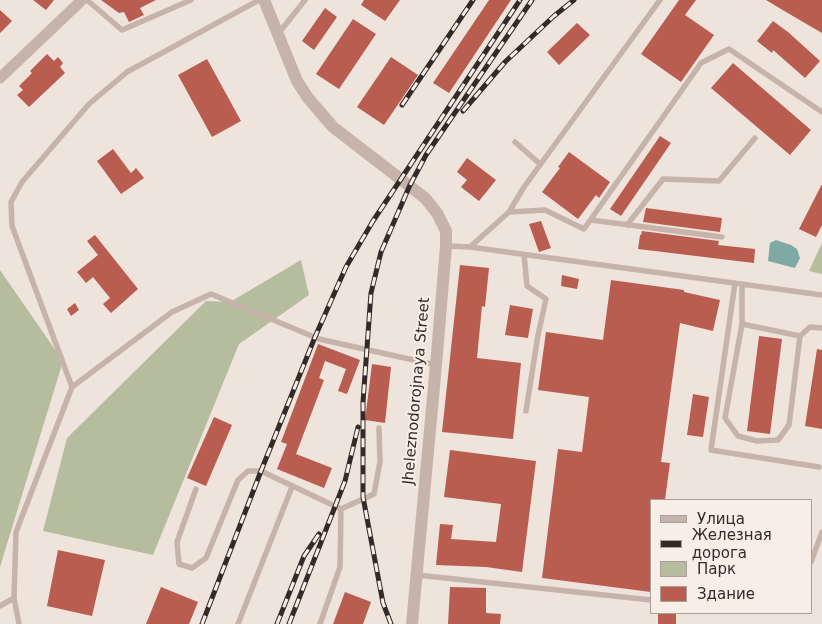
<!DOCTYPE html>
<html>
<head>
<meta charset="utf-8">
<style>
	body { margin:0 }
	#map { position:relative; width:822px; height:624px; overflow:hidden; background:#efe4dc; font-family:"DejaVu Sans",sans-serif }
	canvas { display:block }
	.legend { position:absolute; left:650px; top:499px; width:162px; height:115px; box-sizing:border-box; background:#f7eee8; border:1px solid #a9a09b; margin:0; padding:6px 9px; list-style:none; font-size:15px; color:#342a28 }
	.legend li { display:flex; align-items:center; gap:10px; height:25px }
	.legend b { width:25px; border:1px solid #a9a09b }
</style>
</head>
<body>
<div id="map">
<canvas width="822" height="624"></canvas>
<ul class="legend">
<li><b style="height:6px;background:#c6b3a9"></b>Улица</li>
<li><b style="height:6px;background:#342a28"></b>Железная дорога</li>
<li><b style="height:14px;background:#b6bc9e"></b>Парк</li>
<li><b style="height:14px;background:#b85d50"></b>Здание</li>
</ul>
</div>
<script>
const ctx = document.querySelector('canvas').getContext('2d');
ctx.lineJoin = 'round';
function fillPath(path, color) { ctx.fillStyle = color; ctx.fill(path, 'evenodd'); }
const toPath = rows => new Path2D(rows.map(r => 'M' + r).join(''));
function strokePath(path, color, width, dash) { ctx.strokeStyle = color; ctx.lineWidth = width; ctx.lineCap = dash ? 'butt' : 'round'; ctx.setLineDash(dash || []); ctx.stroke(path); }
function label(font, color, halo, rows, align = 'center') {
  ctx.font = font + ' "DejaVu Sans",sans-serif'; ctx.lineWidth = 4; ctx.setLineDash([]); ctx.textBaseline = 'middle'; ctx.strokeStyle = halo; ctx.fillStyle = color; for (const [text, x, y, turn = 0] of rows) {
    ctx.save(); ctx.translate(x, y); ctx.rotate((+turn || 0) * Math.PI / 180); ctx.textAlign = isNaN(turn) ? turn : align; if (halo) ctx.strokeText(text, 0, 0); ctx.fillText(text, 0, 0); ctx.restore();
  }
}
fillPath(toPath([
	[822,243,822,274,809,271],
	[301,260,309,295,239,344,153,555,43,531,67,438,206,301,230,302],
	[0,270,63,361,0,567]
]), '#b6bc9e');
fillPath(toPath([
	[776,240,791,245,797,249,800,258,795,268,768,261,770,243]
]), '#7ea9a5');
fillPath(toPath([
	[33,0,54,0,46,10],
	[101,0,156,0,140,8,144,15,129,22,124,12,119,13],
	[364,0,400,0,385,21,361,5],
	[489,0,511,0,449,93,433,83],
	[679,0,696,0,685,15,714,35,681,82,641,54],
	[766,0,822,0,822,33,786,12],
	[325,8,337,17,314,50,302,41],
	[0,10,12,21,0,33],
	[353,19,376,34,339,89,316,74],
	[773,21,788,32,820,61,805,78,773,50,772,53,757,41],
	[577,23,590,35,559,65,547,52],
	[47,54,54,61,58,57,63,63,60,67,65,73,29,107,17,95,23,90,19,86,32,73,30,71],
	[391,57,418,75,384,125,357,107],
	[207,59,241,121,212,137,178,75],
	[733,63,811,130,790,155,711,88],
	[660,136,671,143,621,216,610,209],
	[113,149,131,173,136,168,144,178,121,194,97,161],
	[569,152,610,182,599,198,596,195,578,219,542,192,560,168,558,167],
	[467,158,496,180,479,201,461,187,467,180,457,172],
	[822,184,822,225,816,237,799,229],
	[646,208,722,218,720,232,643,222],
	[541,221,551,248,539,252,529,224],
	[642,231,719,241,718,245,755,249,754,263,638,249,640,235,641,235],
	[95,235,138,289,111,313,103,304,110,298,93,277,86,283,77,272,98,255,87,241],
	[460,265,489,268,485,307,482,306,477,358,521,363,513,439,442,432],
	[562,275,579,279,577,289,561,286],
	[611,280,684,290,684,292,720,300,713,331,680,323,661,462,670,463,665,500,651,500,651,592,542,578,558,449,582,452,589,397,538,390,546,332,603,340],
	[75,303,79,310,71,316,67,309],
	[510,305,533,309,528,338,505,335],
	[759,336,782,339,770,434,747,431],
	[318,344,360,360,347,394,338,391,346,369,325,361,319,378,324,380,296,454,332,468,324,488,277,469,287,444,281,442],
	[817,349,822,350,822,429,805,426],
	[372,364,391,367,385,423,365,420],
	[693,394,709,397,703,437,687,435],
	[214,417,232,425,206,486,187,478],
	[450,450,536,461,522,572,486,567,436,565,440,524,453,525,451,539,496,542,501,504,444,497],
	[58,550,105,560,92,616,47,606],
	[161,587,198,602,189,624,146,624],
	[450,587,486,588,486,613,501,614,500,624,448,624],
	[345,592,371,602,363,624,333,624],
	[658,613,676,613,676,624,658,624]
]), '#b85d50');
strokePath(toPath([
	[87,0,122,30,191,0],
	[259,0,127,72,89,104,22,182,11,202,12,226,72,387,172,312,211,294,319,339,436,365],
	[278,34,305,0],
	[515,142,540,164],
	[509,212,545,210,584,229,701,63,729,49,822,112],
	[591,220,722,237],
	[627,225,663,179,719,181,755,138],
	[446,246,470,247,822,295],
	[470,247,509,212,524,187,660,0],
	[524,255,527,286,546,299,538,335,526,411],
	[735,283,711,450,819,467],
	[742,324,742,284],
	[800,336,742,324,725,418,738,436,757,441,778,440,789,425,800,336,810,327,822,328],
	[196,489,177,542,179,564,192,568,206,558,238,480,248,471,261,471,341,509,340,567,320,624],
	[341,509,374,494,380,462,379,428],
	[811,562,822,532],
	[417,575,651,600],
	[0,606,14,598],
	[19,624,14,598,16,532,72,387],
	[238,624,292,487]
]), '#c6b3a9', 5.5);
strokePath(toPath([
	[0,78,82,0]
]), '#c6b3a9', 11);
strokePath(toPath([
	[264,0,297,81,308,98,333,127,425,198,437,213,446,231,446,246,436,365,412,624]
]), '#c6b3a9', 12);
const rail = toPath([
	[402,105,473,0],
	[463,111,505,62,554,16,574,0],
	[202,624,261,471,315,337,346,267,373,221,520,0],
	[277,624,304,556,319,534],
	[289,624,345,481,358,427],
	[391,624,383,603,363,497,363,402,371,293,381,252,410,185,426,155,532,0]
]);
strokePath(rail, '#342a28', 5);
strokePath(rail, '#f7eee8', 3, [9]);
label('15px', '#342a28', '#f7eee8', [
	["Jheleznodorojnaya Street",417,391,-85]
]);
</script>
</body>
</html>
